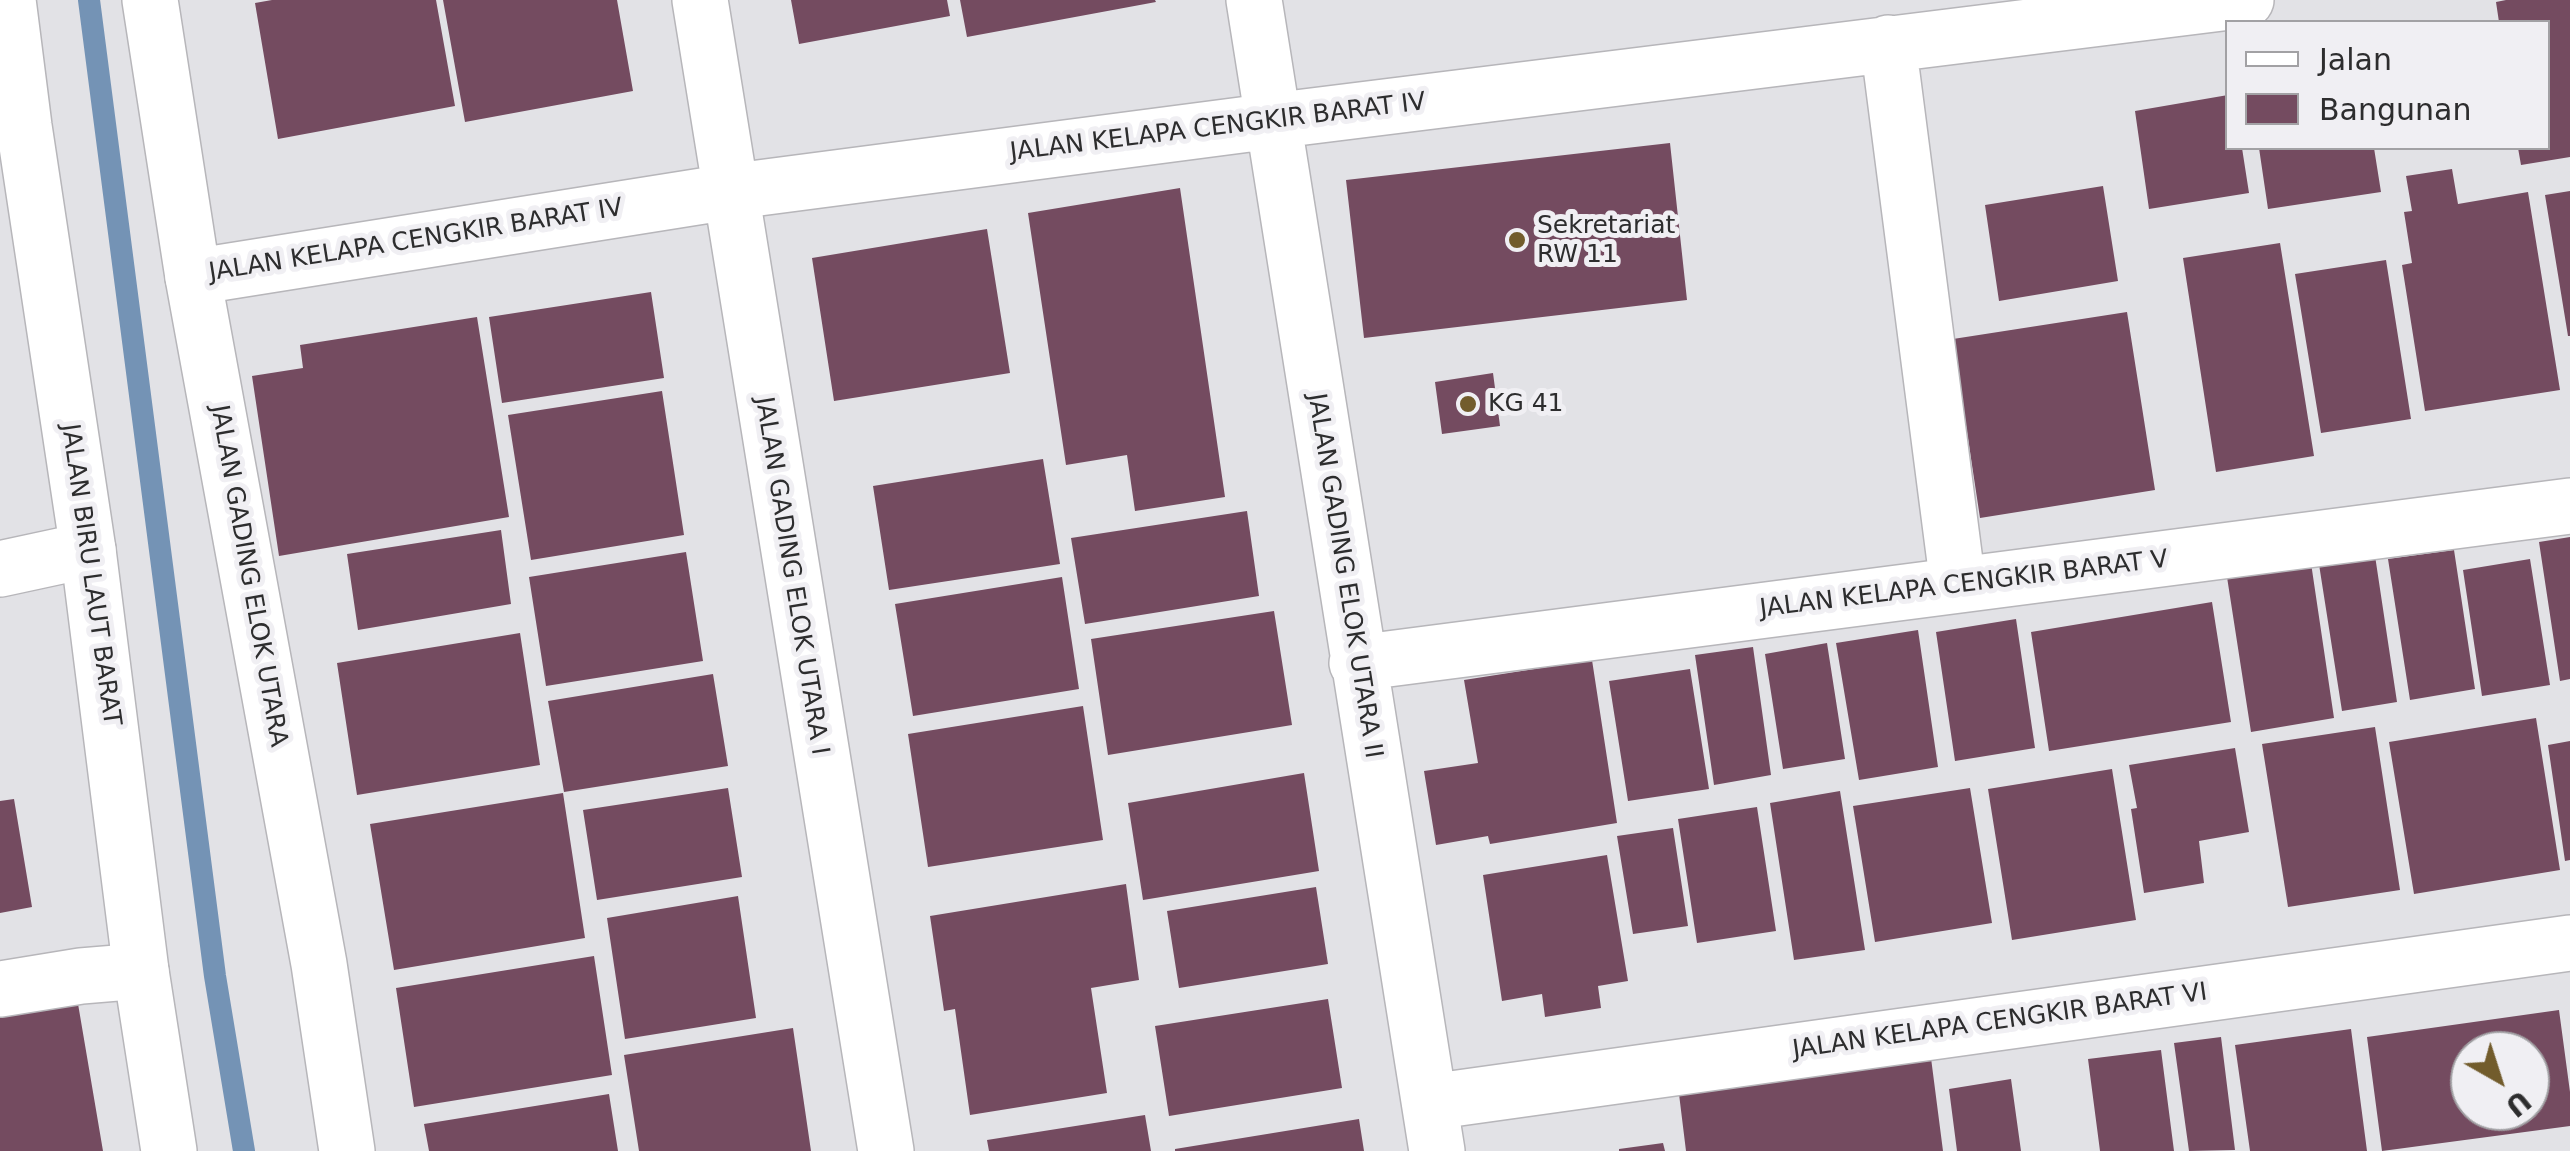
<!DOCTYPE html>
<html>
<head>
<meta charset="utf-8">
<style>
	body { margin:0 }
	#map { position:relative; width:2570px; height:1151px; overflow:hidden; background:#e2e2e6; font-family:"DejaVu Sans",sans-serif }
	canvas { display:block }
	.legend { position:absolute; left:2225px; top:20px; width:325px; height:130px; box-sizing:border-box; background:#f0eff3; border:2px solid #a2a1a4; margin:0; padding:12px 18px; list-style:none; font-size:30px; color:#2d2d2e }
	.legend li { display:flex; align-items:center; gap:20px; height:50px }
	.legend b { width:50px; border:2px solid #a2a1a4 }
	.north { position:absolute; left:2450px; top:1031px; width:100px; height:100px; box-sizing:border-box; background:#f0eff3; border:2px solid #a2a1a4; border-radius:50%; rotate:141deg; font-size:28px; font-weight:700; line-height:40px; text-align:center; color:#2d2d2e }
	.north::after { content:''; display:block; margin:auto; width:35px; height:45px; background:#725c2c; clip-path:polygon(50% 0,100% 100%,50% 72%,0 100%) }
</style>
</head>
<body>
<div id="map">
<canvas width="2570" height="1151"></canvas>
<ul class="legend">
<li><b style="height:12px;background:#fff"></b>Jalan</li>
<li><b style="height:28px;background:#744b60"></b>Bangunan</li>
</ul>
<div class="north">U</div>
</div>
<script>
const ctx = document.querySelector('canvas').getContext('2d');
ctx.lineJoin = 'round';
const toPath = rows => new Path2D(rows.map(r => 'M' + r).join(''));
function strokePath(path, color, width, dash) { ctx.strokeStyle = color; ctx.lineWidth = width; ctx.lineCap = dash ? 'butt' : 'round'; ctx.setLineDash(dash || []); ctx.stroke(path); }
function fillPath(path, color) { ctx.fillStyle = color; ctx.fill(path, 'evenodd'); }
function label(font, color, halo, rows, align = 'center') {
  ctx.font = font + ' "DejaVu Sans",sans-serif'; ctx.lineWidth = 10; ctx.setLineDash([]); ctx.textBaseline = 'middle'; ctx.strokeStyle = halo; ctx.fillStyle = color; for (const [text, x, y, turn = 0] of rows) {
    ctx.save(); ctx.translate(x, y); ctx.rotate((+turn || 0) * Math.PI / 180); ctx.textAlign = isNaN(turn) ? turn : align; if (halo) ctx.strokeText(text, 0, 0); ctx.fillText(text, 0, 0); ctx.restore();
  }
}
strokePath(toPath([
	[89,0,215,976,244,1151]
]), '#7493b5', 22);
fillPath(toPath([
	[272,0,436,0,455,106,278,139,255,3],
	[443,0,617,0,633,91,465,122],
	[791,0,947,0,950,16,799,44],
	[960,0,1155,0,1156,2,967,37],
	[2506,0,2570,0,2570,157,2521,165,2518,148,2548,148,2548,22,2499,22,2496,2],
	[2228,95,2228,148,2242,148,2249,193,2149,209,2135,111],
	[1670,143,1687,300,1364,338,1346,180],
	[2259,148,2374,148,2381,192,2268,209],
	[2452,169,2458,204,2528,192,2560,390,2425,411,2402,265,2412,263,2404,212,2412,211,2406,176],
	[2103,186,2118,281,1999,301,1985,205],
	[1180,188,1225,497,1135,511,1127,455,1066,465,1028,213],
	[2570,191,2570,336,2568,336,2545,195],
	[987,229,1010,373,834,401,812,258],
	[2280,243,2314,456,2216,472,2183,258],
	[2386,260,2411,419,2321,433,2295,274],
	[651,292,664,378,502,403,489,317],
	[2127,312,2155,490,1980,518,1953,339],
	[477,317,509,517,279,556,252,376,303,368,300,345],
	[1493,373,1500,426,1442,434,1435,382],
	[662,391,684,535,531,560,508,415],
	[1043,459,1060,564,889,590,873,486],
	[1247,511,1259,596,1085,624,1071,538],
	[501,530,511,604,358,630,347,554],
	[2570,537,2570,679,2560,681,2539,542],
	[2374,549,2397,702,2342,711,2318,558],
	[2454,550,2475,689,2410,700,2388,559],
	[686,552,703,661,546,686,529,577],
	[2530,559,2550,685,2482,696,2463,570],
	[2311,563,2334,718,2251,732,2227,577],
	[1062,577,1079,689,913,716,895,604],
	[2212,602,2231,722,2049,751,2031,632],
	[1274,611,1292,725,1108,755,1091,639],
	[2016,619,2035,748,1955,761,1936,632],
	[1918,630,1938,767,1859,780,1836,643],
	[520,633,540,765,357,795,337,663],
	[1827,643,1845,759,1783,769,1765,654],
	[1753,647,1771,775,1714,785,1695,655],
	[1592,660,1617,823,1490,844,1488,836,1436,845,1424,771,1478,763,1464,680],
	[1690,669,1709,789,1628,801,1609,681],
	[713,674,728,766,564,792,548,701],
	[1083,706,1103,840,928,867,908,734],
	[2536,718,2560,870,2414,894,2389,742],
	[2375,727,2400,890,2288,907,2262,744],
	[2570,741,2570,860,2565,861,2548,745],
	[2235,748,2249,832,2199,841,2204,883,2144,893,2131,809,2137,808,2129,765],
	[2112,769,2136,920,2012,940,1988,789],
	[1304,773,1319,871,1143,900,1128,803],
	[728,788,742,877,597,900,583,810],
	[1970,788,1992,923,1875,942,1853,806],
	[1840,791,1865,950,1794,960,1770,803],
	[563,793,585,938,394,970,370,824],
	[14,799,32,907,0,913,0,801],
	[1757,807,1776,931,1697,943,1678,819],
	[1673,828,1688,926,1633,934,1617,836],
	[1607,855,1628,981,1598,986,1601,1008,1545,1017,1542,994,1502,1001,1483,875],
	[1126,884,1139,980,1091,988,1107,1093,970,1115,955,1009,944,1011,930,916],
	[1316,887,1328,964,1179,988,1167,911],
	[738,896,756,1018,625,1039,607,918],
	[594,956,612,1075,414,1107,396,988],
	[76,992,103,1151,0,1151,0,1006],
	[1328,999,1342,1088,1169,1116,1155,1026],
	[2559,1010,2570,1092,2570,1126,2382,1151,2367,1037],
	[2470,1051,2530,1051,2530,1111,2470,1111],
	[793,1028,811,1151,639,1151,624,1055],
	[2351,1029,2367,1151,2250,1151,2235,1045],
	[2221,1037,2235,1150,2189,1151,2174,1043],
	[2161,1050,2174,1151,2100,1151,2088,1059],
	[1931,1058,1943,1151,1686,1151,1679,1094],
	[2011,1079,2021,1151,1957,1151,1949,1089],
	[609,1094,618,1151,429,1151,424,1124],
	[1145,1115,1151,1151,989,1151,987,1140],
	[1359,1119,1364,1151,1175,1151,1175,1149],
	[1663,1143,1665,1151,1619,1151,1619,1149]
]), '#744b60');
const minor = toPath([
	[700,0,886,1151],
	[1254,0,1437,1151],
	[1888,43,1958,585],
	[193,277,728,192,1272,121,2246,0],
	[0,569,88,550],
	[1357,663,2570,506],
	[0,989,81,976,141,971],
	[1430,1102,2570,943]
]);
const tertiary = toPath([
	[8,0,24,126,88,550,141,971,169,1151],
	[150,0,193,277,319,964,347,1151]
]);
strokePath(minor, '#b7b6ba', 58);
strokePath(tertiary, '#b7b6ba', 58);
strokePath(minor, '#fff', 55);
strokePath(tertiary, '#fff', 55);
for (const [x, y, r, color] of [
	[1517,240,10,"#725c2c"],
	[1468,404,10,"#725c2c"]
]) { const dot = new Path2D(); dot.arc(x, y, r, 0, 2 * Math.PI); ctx.fillStyle = color; ctx.fill(dot); strokePath(dot, '#f0eff3', 4); }
label('25px', '#2d2d2e', '#f0eff3', [
	["JALAN KELAPA CENGKIR BARAT IV",1218,128,-7],
	["JALAN KELAPA CENGKIR BARAT IV",416,241,-9],
	["JALAN BIRU LAUT BARAT",90,575,82],
	["JALAN GADING ELOK UTARA",248,576,80],
	["JALAN GADING ELOK UTARA I",791,576,81],
	["JALAN GADING ELOK UTARA II",1344,576,81],
	["JALAN KELAPA CENGKIR BARAT V",1964,585,-7],
	["JALAN KELAPA CENGKIR BARAT VI",2000,1022,-8]
]);
label('25px', '#2d2d2e', '#f0eff3', [
	["Sekretariat",1537,226],
	["RW 11",1537,255],
	["KG 41",1488,404]
], 'left');
</script>
</body>
</html>
